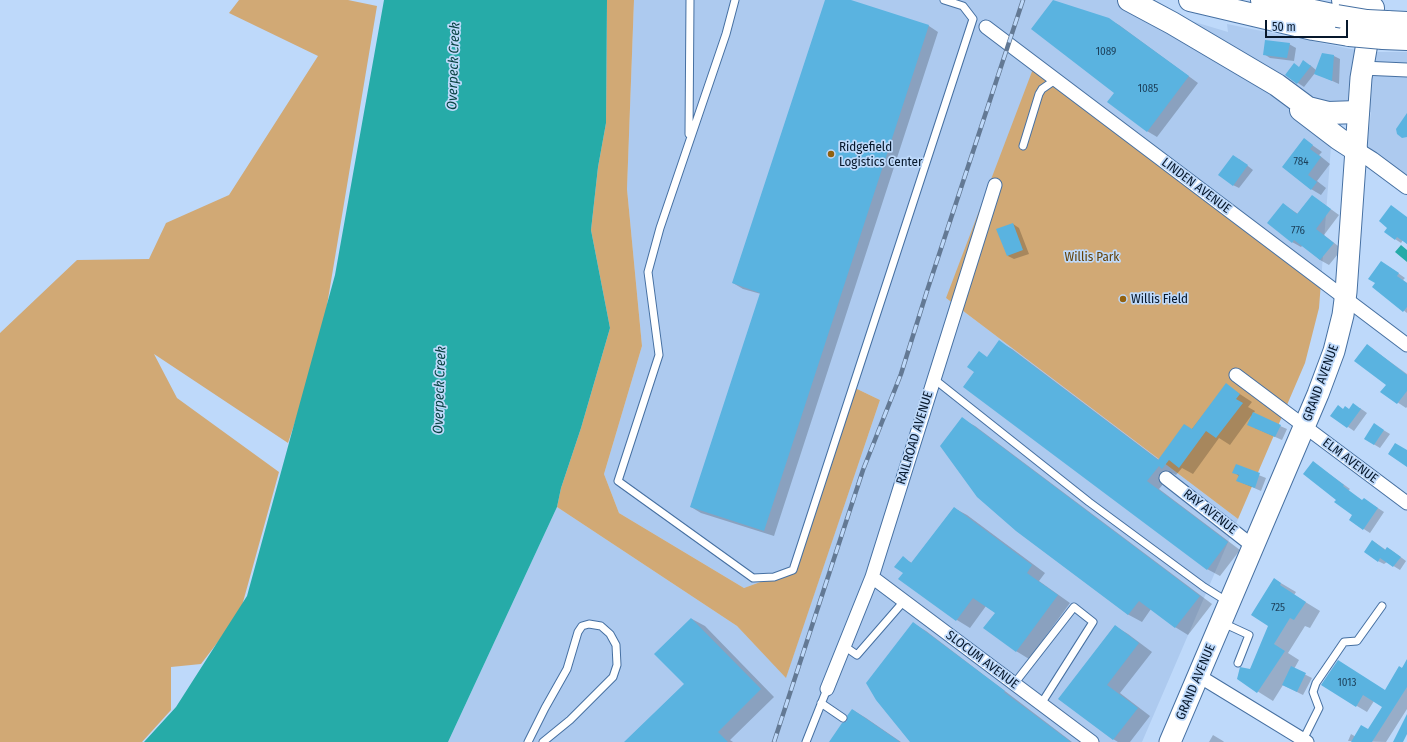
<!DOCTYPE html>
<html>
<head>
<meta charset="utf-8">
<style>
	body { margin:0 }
	#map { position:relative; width:1407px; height:742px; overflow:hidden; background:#bed9fa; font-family:"Fira Sans Condensed",sans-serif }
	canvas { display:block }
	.scale { position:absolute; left:1265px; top:20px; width:83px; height:18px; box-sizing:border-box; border:2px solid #07182c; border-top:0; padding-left:5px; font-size:12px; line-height:14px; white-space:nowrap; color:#07182c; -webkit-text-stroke:3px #bed9fa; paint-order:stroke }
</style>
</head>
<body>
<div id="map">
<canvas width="1407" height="742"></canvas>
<div class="scale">50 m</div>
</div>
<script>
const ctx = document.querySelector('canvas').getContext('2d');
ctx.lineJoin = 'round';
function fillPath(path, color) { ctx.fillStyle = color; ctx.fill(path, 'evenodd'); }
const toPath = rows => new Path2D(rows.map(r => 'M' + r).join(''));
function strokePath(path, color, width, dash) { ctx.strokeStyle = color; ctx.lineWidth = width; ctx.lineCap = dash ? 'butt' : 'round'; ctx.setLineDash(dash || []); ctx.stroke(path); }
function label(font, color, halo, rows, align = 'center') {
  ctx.font = font + ' "Fira Sans Condensed",sans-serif'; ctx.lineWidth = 3.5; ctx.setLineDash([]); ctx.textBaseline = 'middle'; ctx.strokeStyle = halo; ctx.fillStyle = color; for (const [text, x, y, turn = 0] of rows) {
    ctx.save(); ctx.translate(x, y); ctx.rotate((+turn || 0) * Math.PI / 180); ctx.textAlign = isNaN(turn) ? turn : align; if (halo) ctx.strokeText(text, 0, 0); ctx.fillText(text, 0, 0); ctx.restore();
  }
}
fillPath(toPath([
	[634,0,1121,0,1228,32,1227,24,1351,49,1376,52,1407,52,1407,176,1367,146,1371,112,1319,108,1332,132,1321,282,946,298,1238,519,1142,742,448,742,557,507,737,626,786,677,880,400,853,387,793,570,744,588,619,513,604,474,642,346,627,189]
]), '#adcaef');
fillPath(toPath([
	[239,0,348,0,377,6,320,347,288,443,154,354,177,398,279,472,240,613,201,664,171,667,171,710,142,742,0,742,0,333,77,260,149,259,166,223,229,195,318,56,229,13],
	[607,0,634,0,627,189,642,346,604,474,619,513,744,588,793,570,853,387,880,400,786,678,737,626,557,507,561,488,581,428,610,328,591,230,598,167,606,123],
	[1036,61,1321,282,1319,308,1305,363,1238,519,946,298]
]), '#d1a975');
fillPath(toPath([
	[384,0,607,0,606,123,598,167,591,230,610,328,581,428,561,488,557,507,448,742,144,742,176,707,247,596,335,275],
	[1401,245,1407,250,1407,262,1395,252]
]), '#26aba8');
fillPath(toPath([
	[826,0,848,0,929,26,938,32,774,536,701,513,691,507,761,294,743,289,733,283],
	[1108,19,1119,25,1198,83,1157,137,1147,131,1115,92],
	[1289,44,1296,48,1294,61,1270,58,1264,54],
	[1334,56,1340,59,1339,84,1315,73,1304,87,1286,75,1299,67,1310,65,1316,70],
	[1305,140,1322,152,1319,155,1330,164,1317,181,1326,188,1321,195,1311,189,1283,167],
	[1239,159,1253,170,1239,188,1233,185],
	[1321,202,1339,215,1324,235,1342,249,1329,265,1320,260,1303,245,1301,247,1292,242,1283,204,1298,214],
	[1407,217,1407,244,1403,240,1401,243,1395,239],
	[1013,224,1019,228,1029,254,1014,259,1008,256],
	[1388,266,1405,278,1403,280,1407,283,1407,313,1374,287],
	[999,342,1012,349,1159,460,1192,429,1226,385,1252,402,1248,407,1255,411,1253,414,1287,429,1282,440,1255,428,1251,416,1230,445,1219,438,1193,474,1182,468,1176,475,1172,473,1159,489,1240,550,1220,576,1207,569,988,357],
	[1367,345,1407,374,1407,407,1406,408,1382,392,1387,385],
	[1360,408,1367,413,1354,431,1332,416,1344,410],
	[962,419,975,426,1212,604,1188,635,1175,627,1151,609,1142,622,1129,615,1017,531],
	[1380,428,1390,434,1380,448,1365,439],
	[1314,463,1350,489,1348,491,1363,501,1370,503,1384,512,1370,533,1350,520,1354,515,1338,499],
	[1236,466,1266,478,1261,491,1238,481,1239,476,1234,472],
	[954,508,967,515,1045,573,1039,581,1070,603,1029,659,1016,651,996,613,986,606,970,628,957,620,904,573,903,558,912,563],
	[1373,541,1386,550,1388,548,1394,552,1406,561,1400,570,1387,562,1384,564,1378,561],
	[1274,579,1296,592,1294,595,1320,611,1310,628,1305,626,1288,653,1299,660,1294,669,1312,678,1303,695,1283,685,1273,701,1238,679,1250,670,1270,626],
	[692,619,705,626,774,697,730,740,733,742,625,742,685,684],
	[913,623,926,631,1072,742,912,742],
	[1115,626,1128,634,1152,652,1120,693,1150,716,1130,742,1118,742,1113,739,1060,699],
	[1407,661,1407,709,1386,742,1348,741,1351,734,1356,737,1369,730,1383,707,1374,701,1367,712,1322,685,1386,691],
	[853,710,866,718,901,742,830,742,848,722],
	[1213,735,1223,741,1224,742,1209,742]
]), '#0003');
fillPath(toPath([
	[825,0,851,0,929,25,764,531,690,507,760,293,732,283],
	[1053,0,1109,18,1189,76,1147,132,1107,102,1114,93,1031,29],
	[1265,40,1290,43,1287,58,1263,55],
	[1322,53,1334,55,1332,81,1314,74],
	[1303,60,1311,66,1297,84,1285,75,1294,63,1299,67],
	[1407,113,1407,137,1402,138,1397,134,1396,129],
	[1304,138,1313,145,1310,149,1321,157,1308,175,1317,182,1311,190,1282,167],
	[1233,155,1248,165,1233,186,1218,175],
	[1312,195,1331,209,1316,229,1334,243,1320,260,1294,240,1292,243,1267,223,1283,203,1297,214],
	[1391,205,1407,217,1407,244,1397,237,1395,240,1384,232,1387,228,1379,221],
	[1013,223,1023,250,1007,256,996,229],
	[1381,261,1399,273,1397,276,1407,283,1407,307,1403,312,1372,287,1375,283,1368,279],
	[999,340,1158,460,1184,424,1192,429,1226,383,1240,394,1236,399,1243,403,1216,438,1206,431,1179,468,1169,460,1162,469,1159,466,1147,481,1228,542,1207,570,963,387,974,372,967,367,979,351,987,357],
	[1367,344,1407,375,1407,391,1397,404,1380,392,1386,385,1354,361],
	[1353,403,1361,409,1347,428,1330,416,1338,405,1343,409,1345,406,1349,409],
	[1253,412,1281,425,1275,437,1247,425],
	[962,417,1200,596,1175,628,1139,601,1128,615,1016,531,977,497,940,446],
	[1374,423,1384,430,1374,445,1364,439],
	[1395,443,1407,450,1407,467,1388,454],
	[1313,461,1344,485,1343,486,1362,500,1364,498,1378,508,1363,530,1349,520,1352,515,1334,502,1336,500,1303,474],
	[1236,464,1260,473,1255,488,1236,481,1239,475,1232,473],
	[954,507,1032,565,1027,573,1058,595,1016,652,983,628,995,613,973,598,956,621,898,579,903,573,894,567,903,556,911,563],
	[1372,540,1385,550,1387,547,1401,557,1393,567,1380,558,1378,562,1364,552],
	[1274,578,1281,583,1280,585,1306,602,1294,620,1290,618,1274,644,1285,651,1257,693,1237,679,1240,667,1250,669,1268,626,1251,615],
	[691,618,761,689,718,732,728,742,624,742,684,684,654,654],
	[913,622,1005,691,1004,692,1071,742,910,742,876,700,866,683],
	[1115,625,1139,643,1107,685,1138,708,1113,740,1058,699],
	[1407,659,1407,687,1372,742,1351,742,1361,725,1368,729,1382,707,1363,695,1356,707,1321,685,1327,676,1338,660,1385,690,1399,666,1402,668],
	[1291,666,1306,673,1297,692,1282,685],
	[852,709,900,742,829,742,842,723,847,721,847,716],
	[1407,714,1407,734,1403,742,1393,742]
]), '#5ab3e0');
const service = toPath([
	[735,0,726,34,660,228,648,272,659,355,618,481,753,578,774,577,793,570,973,19,963,6,944,0],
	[689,134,690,0],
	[1023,146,1039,94,1042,89,1055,80],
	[934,379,1089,502,1204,587,1228,602],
	[1223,623,1249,635,1238,663],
	[844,646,857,655,904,601],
	[1014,684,1074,607,1093,622,1041,704],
	[821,703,843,718],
	[1303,740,1319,708,1313,692,1316,683,1344,642,1357,641,1382,606],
	[528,742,545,708,567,669,578,632,582,626,589,624,601,626,610,634,616,645,617,665,613,677,570,720,543,742],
	[806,742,827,689]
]);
const minor = toPath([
	[986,27,1407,345],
	[1362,68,1407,70],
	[1236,375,1407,503],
	[1166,478,1254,547],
	[872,577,1092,742],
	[1199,676,1307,742],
	[827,689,872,577,995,185]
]);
const tertiary = toPath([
	[1356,150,1372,160,1407,186]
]);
const primary = toPath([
	[1170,742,1318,394,1334,351,1343,315,1346,292,1361,78,1371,20]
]);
const motorway = toPath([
	[1129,0,1172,23,1277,85,1308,108,1328,113,1358,112],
	[1190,0,1313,29,1349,35],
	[1262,0,1337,16],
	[1343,0,1373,8],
	[1387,22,1407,23],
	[1383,38,1407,39],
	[1301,110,1339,139,1356,150]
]);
strokePath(service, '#4670a2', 9);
strokePath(minor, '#4670a2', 15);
strokePath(tertiary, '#4670a2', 18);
strokePath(primary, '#4670a2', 23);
strokePath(motorway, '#4670a2', 24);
strokePath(service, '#fff', 7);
strokePath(minor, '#fff', 13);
strokePath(tertiary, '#fff', 16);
strokePath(primary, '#fff', 21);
strokePath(motorway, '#fff', 22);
const rail = toPath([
	[774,742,863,470,901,374,927,291,1023,0]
]);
strokePath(rail, '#637994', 4.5);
strokePath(rail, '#bed9fa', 3, [9]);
const motorwayBridge = toPath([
	[1337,16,1367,21,1387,22],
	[1349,35,1383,38]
]);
strokePath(motorwayBridge, '#4670a2', 24, []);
strokePath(motorwayBridge, '#fff', 22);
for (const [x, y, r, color] of [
	[831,154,4,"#926110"],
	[1123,299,4,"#926110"]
]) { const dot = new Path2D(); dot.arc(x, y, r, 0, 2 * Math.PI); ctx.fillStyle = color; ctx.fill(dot); strokePath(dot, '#bed9fa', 1.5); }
label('11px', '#1c3f59', null, [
	["1089",1106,52],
	["1085",1148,89],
	["784",1301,162],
	["776",1298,231],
	["725",1278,608],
	["1013",1347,683]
]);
label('13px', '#07182c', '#bed9fa', [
	["Ridgefield",839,147],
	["Logistics Center",839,162],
	["Willis Field",1131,299]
], 'left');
label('13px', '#07182c', '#bed9fa', [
	["LINDEN AVENUE",1196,186,37],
	["GRAND AVENUE",1321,383,-70],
	["RAILROAD AVENUE",915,438,-73],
	["ELM AVENUE",1350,461,37],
	["RAY AVENUE",1210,512,38],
	["SLOCUM AVENUE",982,660,37],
	["GRAND AVENUE",1196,682,-67]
]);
label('13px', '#634107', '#bed9fa', [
	["Willis Park",1092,257]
]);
label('italic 14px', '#084241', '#bed9fa', [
	["Overpeck Creek",454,66,-88],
	["Overpeck Creek",440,390,-88]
]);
</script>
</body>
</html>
